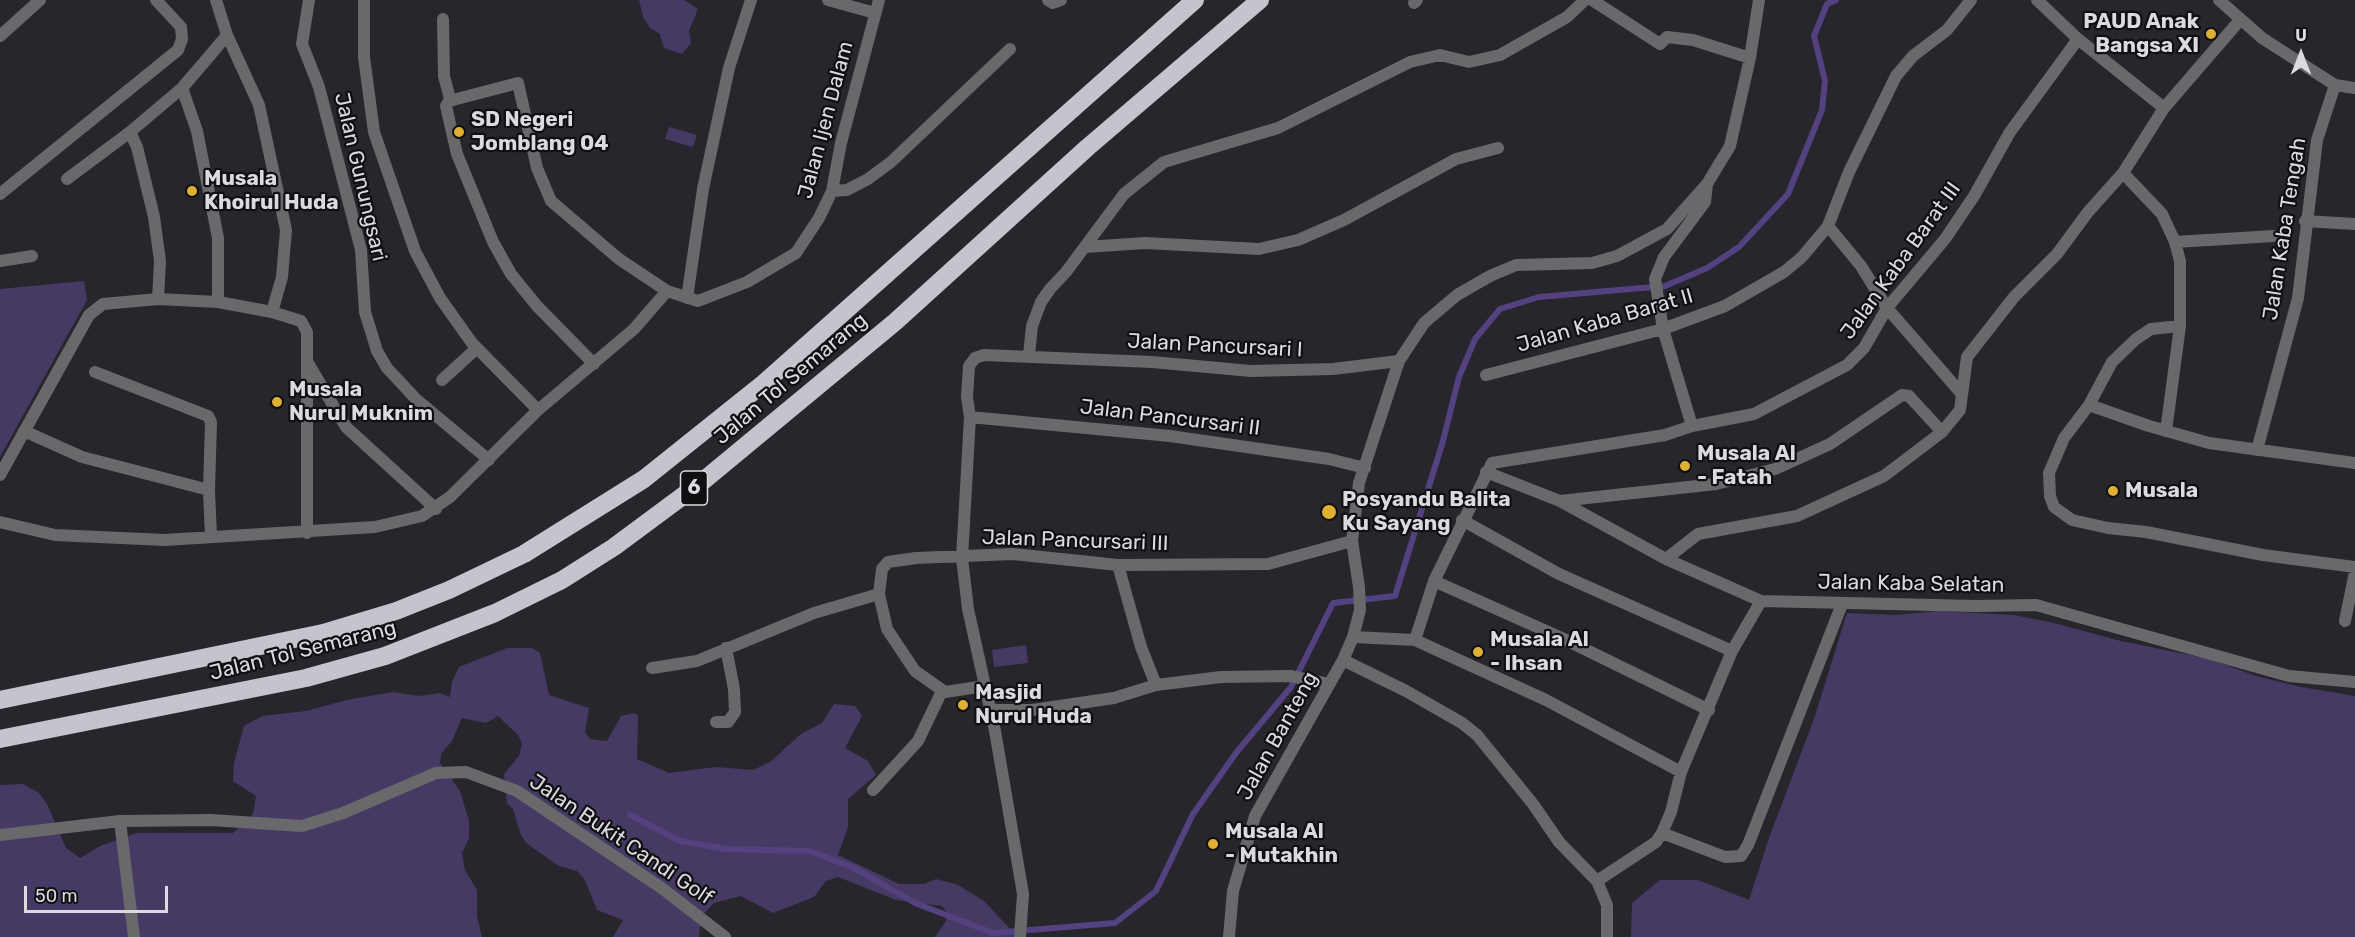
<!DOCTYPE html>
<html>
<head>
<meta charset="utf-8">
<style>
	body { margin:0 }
	#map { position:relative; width:2355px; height:937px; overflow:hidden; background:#27262c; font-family:Rubik,sans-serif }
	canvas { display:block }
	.north { position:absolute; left:2271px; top:24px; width:60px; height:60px; -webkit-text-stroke:4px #100f12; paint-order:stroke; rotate:0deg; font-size:16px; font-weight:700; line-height:24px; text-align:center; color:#dbdadf }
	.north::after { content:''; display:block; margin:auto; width:21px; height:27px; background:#dbdadf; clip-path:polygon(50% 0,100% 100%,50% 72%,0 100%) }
	.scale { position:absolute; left:24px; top:886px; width:144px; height:27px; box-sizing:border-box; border:3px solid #dbdadf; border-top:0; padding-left:8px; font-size:18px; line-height:21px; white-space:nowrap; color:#dbdadf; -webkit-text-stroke:4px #100f12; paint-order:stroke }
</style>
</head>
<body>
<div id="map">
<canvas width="2355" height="937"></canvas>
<div class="north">U</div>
<div class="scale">50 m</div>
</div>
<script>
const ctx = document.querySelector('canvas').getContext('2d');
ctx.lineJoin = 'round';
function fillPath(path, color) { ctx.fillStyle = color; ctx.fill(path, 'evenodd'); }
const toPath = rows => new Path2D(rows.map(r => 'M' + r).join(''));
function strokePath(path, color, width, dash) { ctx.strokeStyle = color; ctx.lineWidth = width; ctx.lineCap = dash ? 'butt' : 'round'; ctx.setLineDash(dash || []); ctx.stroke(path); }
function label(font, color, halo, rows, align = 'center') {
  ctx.font = font + ' Rubik,sans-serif'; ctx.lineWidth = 4.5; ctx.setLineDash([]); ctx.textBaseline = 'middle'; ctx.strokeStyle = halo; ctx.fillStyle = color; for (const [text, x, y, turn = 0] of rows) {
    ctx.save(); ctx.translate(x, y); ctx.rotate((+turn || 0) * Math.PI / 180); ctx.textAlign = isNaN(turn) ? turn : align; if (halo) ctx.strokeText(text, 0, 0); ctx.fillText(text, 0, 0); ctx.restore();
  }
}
fillPath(toPath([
	[639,0,684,0,698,9,689,31,691,43,682,54,664,48,660,34,650,28,643,17],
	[669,127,697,135,693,147,665,139],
	[84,281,87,300,0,457,0,289],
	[1939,611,2014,615,2054,623,2121,641,2209,659,2256,676,2301,687,2355,696,2355,937,1631,937,1632,903,1660,880,1698,880,1749,900,1769,838,1814,719,1847,613,1895,615],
	[1026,645,1028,663,994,667,992,650],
	[507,648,532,648,540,653,549,695,589,708,585,732,590,739,607,741,621,716,634,713,638,715,637,759,669,773,716,767,753,770,770,762,801,734,822,723,834,704,855,706,862,716,845,748,868,761,876,775,848,799,848,827,838,855,899,884,924,884,936,879,958,885,984,901,1013,932,1015,937,935,937,946,921,947,913,942,906,896,900,838,877,826,881,814,897,773,913,741,896,714,903,701,917,699,937,613,937,623,920,597,910,584,878,577,871,559,866,526,843,521,835,513,809,507,803,504,774,519,756,522,743,518,735,498,716,486,723,462,718,452,741,441,754,440,763,460,791,469,821,469,838,462,853,465,870,477,890,477,916,482,937,0,937,0,785,23,784,39,793,47,804,66,848,80,858,100,846,137,833,233,833,253,814,256,796,233,781,234,763,244,726,262,716,306,711,347,700,392,692,420,696,440,693,450,697,452,682,459,667]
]), '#463a64');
strokePath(toPath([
	[630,815,680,841,726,849,810,851,854,868,915,903,993,933,1115,923,1156,891,1193,814,1236,753,1291,687,1333,603,1395,596,1443,441,1459,377,1475,339,1500,309,1539,297,1665,286,1707,268,1739,247,1788,194,1822,110,1825,81,1814,36,1827,4,1836,0]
]), '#54417f', 6);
strokePath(toPath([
	[120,821,134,937]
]), '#69686b', 12);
strokePath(toPath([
	[309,0,302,44,319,87,361,250,365,312,377,351,387,368,416,399,489,460],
	[364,0,364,57,374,132,415,251,440,298,472,343,538,410],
	[828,0,875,13],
	[1048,0,1053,3,1061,0],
	[1592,0,1660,44,1667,37,1693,40,1750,58],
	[2037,0,2078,39,2164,108],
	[2219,0,2262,38,2335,85,2355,88],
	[1414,3,1417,0],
	[443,19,444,76,450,99],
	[227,35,259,105,286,230,282,277,272,312],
	[0,36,40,0],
	[182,88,197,131,218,238,218,302],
	[130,132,137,147,154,217,160,261,158,299],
	[2123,173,2162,214,2175,242,2180,261,2180,326,2166,431],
	[67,179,130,132,182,88,212,53,227,35,216,0],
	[832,191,847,190,868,179,891,162,1010,49],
	[0,194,178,50,182,39,181,27,156,0],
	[2305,221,2355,224],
	[1828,226,1861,266,1887,308,1961,393],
	[2175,242,2274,236],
	[1085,247,1145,243,1259,249,1298,240,1344,220,1456,159,1498,148],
	[0,261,32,256],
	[687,298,703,189,729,68,751,0],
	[2180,326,2151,329,2136,339,2112,362,2089,405,2064,438,2049,473,2050,496,2054,507,2072,520,2108,528,2146,532,2263,555,2355,567],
	[1029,355,1032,326,1041,302,1050,289,1066,272,1124,194,1164,162,1278,128,1410,62,1440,55,1469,62,1500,55,1567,17,1585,0],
	[308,363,346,427,436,509],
	[594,364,537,306,511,274,493,242,457,154,446,106,449,101,518,83,537,168,551,201,619,259,667,291,698,301,747,282,796,253,819,218,832,191,841,143,879,0],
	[95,372,208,416,211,422,209,490,211,537],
	[1486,375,1663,329,1725,306,1784,272,1802,257,1828,226,1849,172,1896,76,1913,56,1947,30,1971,0],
	[442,380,477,348],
	[2089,405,2149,426,2209,443,2355,463],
	[970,417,1170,436,1329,459,1365,468],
	[1692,426,1663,329,1655,279,1664,257,1705,202,1707,184],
	[24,431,82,457,209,490],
	[2257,450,2298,298,2317,140,2335,85],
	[1486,472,1560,501,1666,559,1761,601,1976,606,2036,605,2289,676,2355,682],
	[0,475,89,315,103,304,158,299,218,302,272,312,301,321,307,332,307,533],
	[1560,501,1716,484,1775,469,1830,444,1902,395,1909,396,1942,432],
	[1462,520,1559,574,1732,651],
	[0,522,55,535,165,540,375,527,422,516,450,497,538,410,634,329,667,291],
	[1666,559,1698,534,1797,516,1884,476,1942,432,1960,410,1967,357,2014,297,2057,254,2088,212,2123,173,2164,108,2240,20],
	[1118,565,1141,647,1156,685],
	[1434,581,1564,639,1709,710],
	[879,594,887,629,915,671,945,692,985,686],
	[2345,621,2355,572],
	[1353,637,1415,640,1546,700,1681,772],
	[1415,640,1434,581,1492,463,1665,435,1692,426,1754,414,1847,365,1864,348,1887,308,1945,239,1974,196,2010,132,2078,39],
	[1343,660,1406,691,1462,723,1477,735,1533,804,1559,842,1597,881,1607,905,1607,937],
	[652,668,697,661,814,613,879,594,882,569,888,562,916,558,1013,554,1118,565,1268,564,1352,541],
	[990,710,1032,710,1114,698,1156,685,1221,677,1290,676,1329,684],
	[716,722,728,722,735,712,734,689,726,648],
	[873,790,918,741,942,691],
	[1662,833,1725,857,1741,856,1748,845,1842,604],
	[0,835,120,821,211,820,302,826,343,813,436,773,466,772,517,791,663,889,725,937],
	[1597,881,1656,842,1662,833,1671,812,1681,772,1732,651,1761,601],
	[1020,937,1023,894,995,731,968,609,962,558,970,417,967,397,969,366,975,358,984,355,1152,362,1251,371,1333,369,1399,361],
	[1229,937,1233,891,1255,816,1343,660,1353,637,1360,610,1359,587,1352,541,1359,483,1399,361,1424,323,1457,295,1490,276,1516,265,1592,263,1617,256,1667,229,1707,184,1730,146,1750,58,1759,0]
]), '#69686b', 12);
strokePath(toPath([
	[0,700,323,633,396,611,449,590,524,554,644,479,764,383,1195,0],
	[0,739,306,678,385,656,495,613,562,580,614,547,703,481,895,322,1088,147,1260,0]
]), '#c5c3cb', 18);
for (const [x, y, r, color] of [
	[2211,34,6,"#e0b034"],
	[459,132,6,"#e0b034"],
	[192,191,6,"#e0b034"],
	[277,402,6,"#e0b034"],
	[1685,466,6,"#e0b034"],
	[2113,491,6,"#e0b034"],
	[1329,512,8,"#e0b034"],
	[1478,652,6,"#e0b034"],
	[963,705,6,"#e0b034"],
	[1213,844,6,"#e0b034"]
]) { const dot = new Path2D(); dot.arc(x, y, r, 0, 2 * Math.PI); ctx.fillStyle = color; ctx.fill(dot); strokePath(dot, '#100f12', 2); }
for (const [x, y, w] of [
	[694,488,27]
]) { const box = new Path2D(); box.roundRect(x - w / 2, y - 17, w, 34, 4.5); ctx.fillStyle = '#100f12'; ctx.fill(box); strokePath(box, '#dbdadf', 1.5); }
label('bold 20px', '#dbdadf', null, [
	["6",694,488]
]);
label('bold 21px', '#dbdadf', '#100f12', [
	["PAUD Anak",2199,22,"right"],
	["Bangsa XI",2199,46,"right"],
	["SD Negeri",471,120],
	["Jomblang 04",471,144],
	["Musala",204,179],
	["Khoirul Huda",204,203],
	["Musala",289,390],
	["Nurul Muknim",289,414],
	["Musala Al",1697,454],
	["- Fatah",1697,478],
	["Musala",2125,491],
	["Posyandu Balita",1342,500],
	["Ku Sayang",1342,524],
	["Musala Al",1490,640],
	["- Ihsan",1490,664],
	["Masjid",975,693],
	["Nurul Huda",975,717],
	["Musala Al",1225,832],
	["- Mutakhin",1225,856]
], 'left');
label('21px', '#dbdadf', '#100f12', [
	["Jalan Ijen Dalam",826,120,-75],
	["Jalan Gunungsari",360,177,77],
	["Jalan Kaba Tengah",2285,229,-81],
	["Jalan Kaba Barat III",1901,261,-54],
	["Jalan Kaba Barat II",1605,321,-16],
	["Jalan Pancursari I",1215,346,3],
	["Jalan Tol Semarang",791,379,-40],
	["Jalan Pancursari II",1170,418,7],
	["Jalan Pancursari III",1075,541,2],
	["Jalan Kaba Selatan",1911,584,1],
	["Jalan Tol Semarang",303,651,-14],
	["Jalan Banteng",1278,736,-61],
	["Jalan Bukit Candi Golf",621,840,34]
]);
</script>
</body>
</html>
